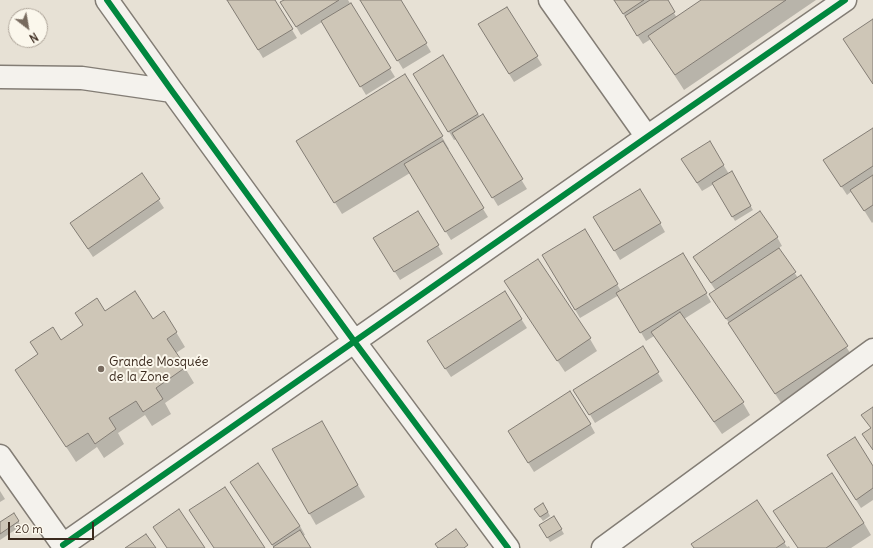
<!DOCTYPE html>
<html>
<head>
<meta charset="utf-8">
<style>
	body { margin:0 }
	#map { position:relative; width:873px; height:548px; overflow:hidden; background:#e7e1d5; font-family:Delius,sans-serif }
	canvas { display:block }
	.north { position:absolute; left:8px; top:8px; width:40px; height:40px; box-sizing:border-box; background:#fbf7ec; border:1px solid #aea59a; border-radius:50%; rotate:149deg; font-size:11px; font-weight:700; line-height:16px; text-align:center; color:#3b2a1e }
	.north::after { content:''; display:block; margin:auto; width:14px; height:18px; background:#776a5e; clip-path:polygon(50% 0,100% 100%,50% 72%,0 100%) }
	.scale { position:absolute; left:8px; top:522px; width:86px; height:18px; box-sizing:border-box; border:2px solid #3b2a1e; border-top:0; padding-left:5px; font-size:12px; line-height:14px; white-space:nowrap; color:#3b2a1e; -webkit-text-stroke:3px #fbf7ec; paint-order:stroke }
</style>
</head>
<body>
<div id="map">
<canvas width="873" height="548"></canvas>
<div class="north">N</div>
<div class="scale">20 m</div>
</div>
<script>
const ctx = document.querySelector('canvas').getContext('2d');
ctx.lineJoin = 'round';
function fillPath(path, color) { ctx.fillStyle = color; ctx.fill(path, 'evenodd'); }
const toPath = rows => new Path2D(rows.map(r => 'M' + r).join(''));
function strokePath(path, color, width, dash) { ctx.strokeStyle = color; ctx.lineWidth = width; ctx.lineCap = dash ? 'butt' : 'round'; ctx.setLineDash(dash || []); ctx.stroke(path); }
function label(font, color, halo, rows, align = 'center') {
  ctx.font = font + ' Delius,sans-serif'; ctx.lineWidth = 4; ctx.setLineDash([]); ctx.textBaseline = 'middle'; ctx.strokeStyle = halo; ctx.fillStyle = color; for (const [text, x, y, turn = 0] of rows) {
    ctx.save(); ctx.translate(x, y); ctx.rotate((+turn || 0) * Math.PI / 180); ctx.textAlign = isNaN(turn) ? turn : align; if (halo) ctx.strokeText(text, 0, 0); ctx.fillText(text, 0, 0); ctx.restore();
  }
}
fillPath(toPath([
	[228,0,274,0,297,38,263,58],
	[286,0,348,0,395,77,366,95,322,22,301,35,287,11],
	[360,0,400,0,431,52,403,69],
	[614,0,666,0,677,18,703,0,816,0,684,90,651,39,643,44],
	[507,8,542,65,514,82,484,33],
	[442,57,480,117,482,116,527,189,498,206,457,139,454,140,419,83],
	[873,129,873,222,872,223,852,191,847,195,830,169],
	[442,137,449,149,447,150,488,217,451,240,410,173,342,214,305,154],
	[709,142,729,174,731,173,753,210,735,221,714,184,702,191,687,168],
	[142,175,164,208,93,257,71,224],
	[418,212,443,254,400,280,379,247],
	[660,223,665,232,620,260,600,226],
	[585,231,621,291,683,254,711,302,684,319,743,403,750,415,722,434,654,336,646,341,619,295,580,318,543,256],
	[777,237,782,246,778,248,798,278,801,277,854,359,783,406,716,303,716,291,694,258],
	[504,292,527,328,451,377,433,350],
	[512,293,590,339,597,351,565,372],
	[105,312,153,320,176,332,185,347,176,353,194,383,165,403,171,414,152,426,145,415,118,433,124,444,104,458,97,447,76,462,16,370,38,355,31,343,60,341],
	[642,348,663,381,595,423,580,398],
	[321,422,365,497,316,525,273,450],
	[590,424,595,433,534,472,514,440],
	[833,464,873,468,873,500,861,508],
	[0,491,5,499,0,502],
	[236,491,300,526,305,535,302,536,310,548,274,548],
	[757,501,787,547,789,546,790,548,695,548],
	[548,512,550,516,543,521,538,514],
	[775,512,864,523,871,535,851,548,798,548],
	[14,514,21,526,0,540,0,524],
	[554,517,564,534,550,542,541,525]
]), '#0003');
const building = toPath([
	[227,0,275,0,293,29,258,50,227,0],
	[284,0,339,0,296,27,280,2,284,0],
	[360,0,401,0,427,43,397,61,360,0],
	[614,0,644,0,623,14,614,0],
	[650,0,668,0,675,12,637,36,625,16,650,0],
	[701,0,786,0,675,75,648,36,701,0],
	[351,3,391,68,360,87,321,21,351,3],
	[507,7,538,56,509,74,478,24,507,7],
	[873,19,873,84,843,39,873,19],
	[443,55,478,114,448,132,413,74,443,55],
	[405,74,443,136,334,203,296,141,405,74],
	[483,114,523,179,492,198,452,133,483,114],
	[873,128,873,166,841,187,823,160,873,128],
	[443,141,484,208,445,232,404,164,443,141],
	[710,141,724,165,697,183,681,159,710,141],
	[732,171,751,206,732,217,712,183,732,171],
	[142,173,160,199,88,249,70,223,142,173],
	[873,175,873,205,864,211,850,190,873,175],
	[640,189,661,223,614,251,593,217,640,189],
	[418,211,439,245,394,272,373,238,418,211],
	[760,211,778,237,711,283,693,257,760,211],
	[585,229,618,284,575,310,542,255,585,229],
	[779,248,796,272,726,319,709,294,779,248],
	[683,253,707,293,640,333,616,293,683,253],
	[538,259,591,338,557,361,504,281,538,259],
	[801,275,848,346,775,394,728,323,801,275],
	[135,291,153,319,164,311,177,332,167,339,186,367,156,388,163,399,143,412,136,401,109,418,116,429,95,444,88,433,66,447,15,370,38,354,30,342,53,327,61,340,83,325,75,313,97,298,105,311,135,291],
	[505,291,522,319,445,369,427,341,505,291],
	[680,312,744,402,714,422,651,332,680,312],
	[643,346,659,372,589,415,573,390,643,346],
	[570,391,591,424,528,463,508,431,570,391],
	[873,407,873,450,862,434,871,428,861,415,873,407],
	[322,421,358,485,309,514,272,449,322,421],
	[855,437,873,466,873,488,856,500,827,455,855,437],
	[258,463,300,526,272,545,230,482,258,463],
	[832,473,864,523,826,548,798,548,773,511,832,473],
	[225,487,265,548,214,548,189,510,225,487],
	[757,500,785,542,776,548,694,548,691,544,757,500],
	[543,503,548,512,540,517,534,509,543,503],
	[179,509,205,548,167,548,153,527,179,509],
	[14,513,19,521,0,534,0,522,14,513],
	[554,516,562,529,547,538,539,525,554,516],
	[456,529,468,545,464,548,438,548,435,544,456,529],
	[300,530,311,548,274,548,273,547,300,530],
	[146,534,156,548,125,548,146,534]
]);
fillPath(building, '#cec6b7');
strokePath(building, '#837d75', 1);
const street = toPath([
	[107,0,172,91,354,341,508,548],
	[550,0,647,137],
	[0,77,82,78,172,91],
	[0,456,65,548],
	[63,545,647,137,845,0],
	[603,548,873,350]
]);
strokePath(street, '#837d75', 25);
strokePath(street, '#f4f2ed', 22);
strokePath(toPath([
	[107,0,172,91,354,341,508,548],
	[63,545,647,137,845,0]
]), '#00873e', 6);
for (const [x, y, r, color] of [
	[101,369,4,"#776a5e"]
]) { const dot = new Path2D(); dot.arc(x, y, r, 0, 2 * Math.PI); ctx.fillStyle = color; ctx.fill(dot); strokePath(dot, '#fbf7ec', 1.5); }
label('13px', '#3b2a1e', '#fbf7ec', [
	["Grande Mosquée",109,362],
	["de la Zone",109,377]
], 'left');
</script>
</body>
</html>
